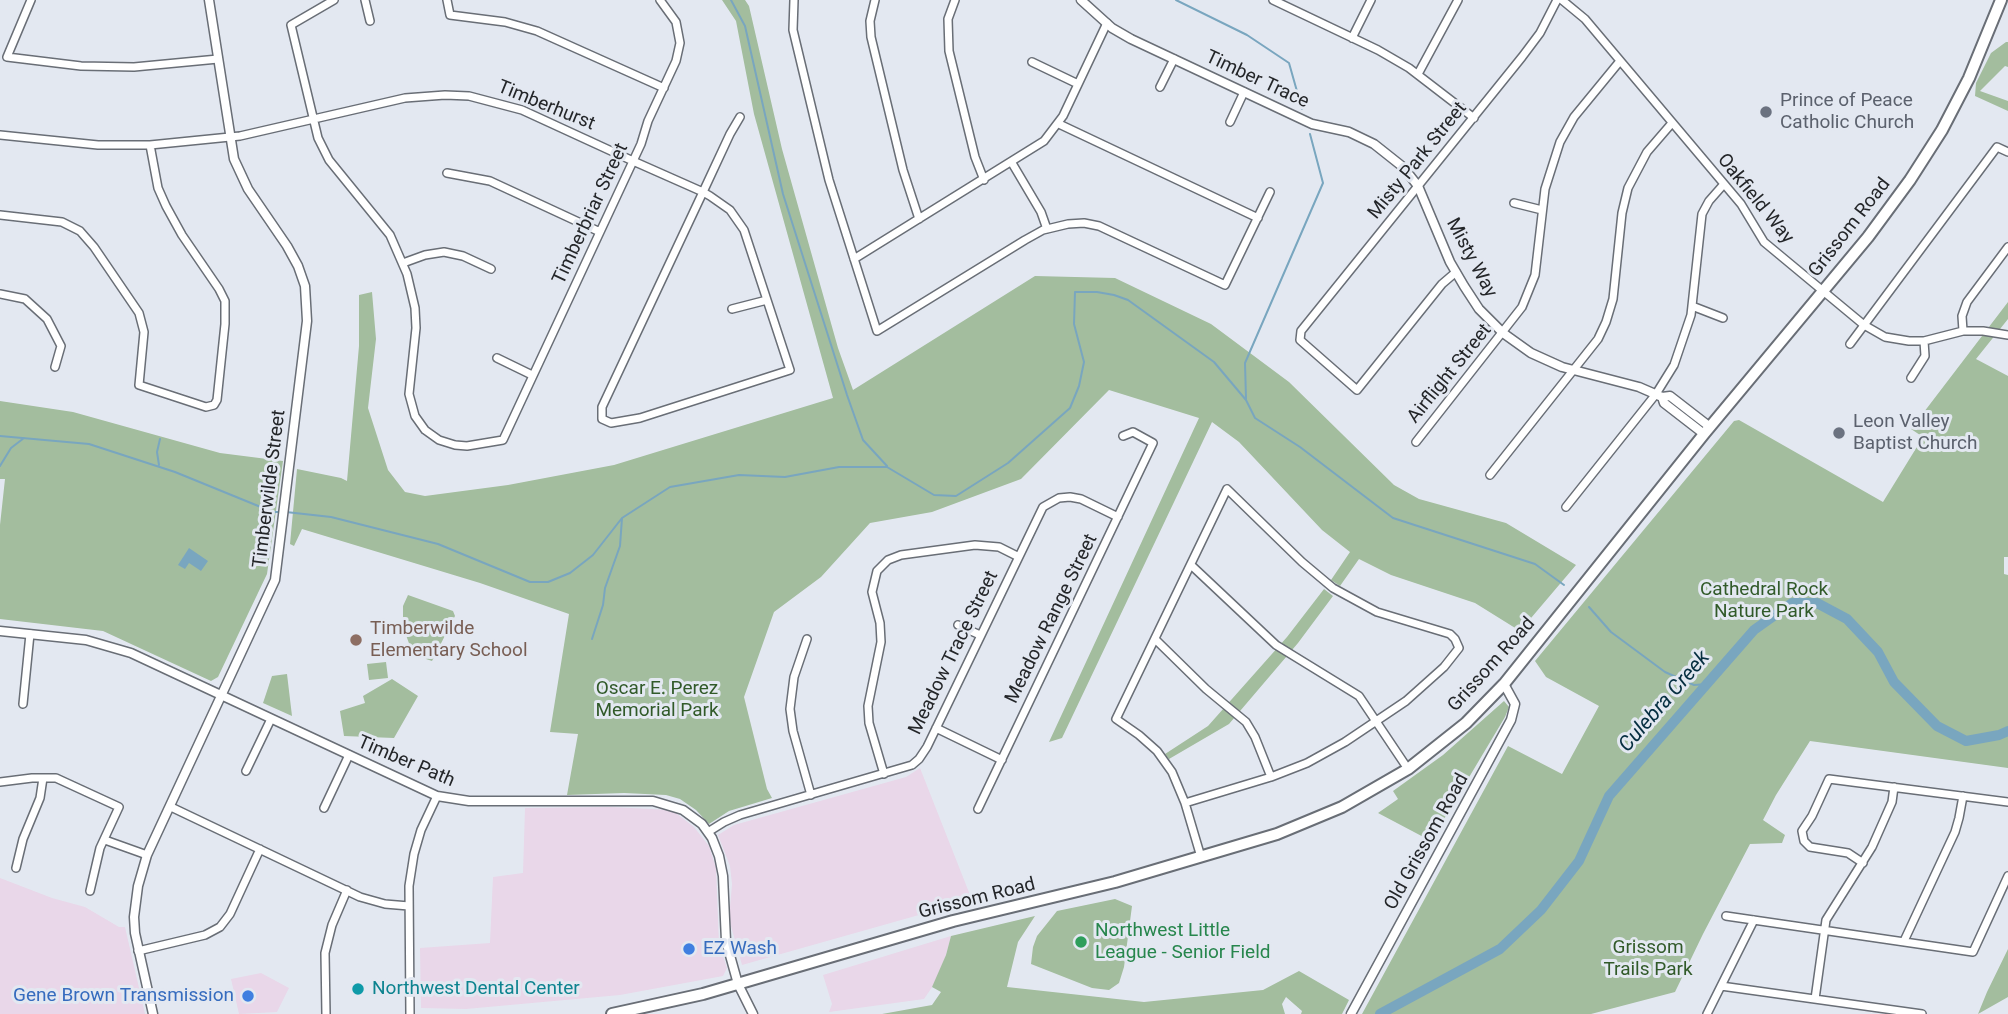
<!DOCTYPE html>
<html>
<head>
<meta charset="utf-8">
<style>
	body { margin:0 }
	canvas { display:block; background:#e3e8f1 }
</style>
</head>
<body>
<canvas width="2008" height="1014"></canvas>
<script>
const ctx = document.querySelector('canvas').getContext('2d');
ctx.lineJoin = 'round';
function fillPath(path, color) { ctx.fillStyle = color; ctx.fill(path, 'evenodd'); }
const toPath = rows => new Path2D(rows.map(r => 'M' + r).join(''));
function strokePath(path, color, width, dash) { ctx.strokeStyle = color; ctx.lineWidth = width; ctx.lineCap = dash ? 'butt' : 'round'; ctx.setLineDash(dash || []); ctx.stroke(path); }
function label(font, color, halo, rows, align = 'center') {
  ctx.font = font + ' Roboto,sans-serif'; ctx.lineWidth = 6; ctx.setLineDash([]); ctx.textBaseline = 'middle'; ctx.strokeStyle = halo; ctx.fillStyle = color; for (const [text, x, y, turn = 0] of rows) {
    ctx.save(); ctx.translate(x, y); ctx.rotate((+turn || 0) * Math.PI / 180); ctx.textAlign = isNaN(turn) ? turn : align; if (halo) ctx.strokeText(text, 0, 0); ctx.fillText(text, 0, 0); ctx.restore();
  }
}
fillPath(toPath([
	[920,768,972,900,742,965,729,919,732,884,730,866,718,835,734,825,906,777],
	[610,807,672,810,694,827,709,846,716,868,719,944,727,968,723,976,620,995,466,1009,421,1008,420,948,490,943,493,877,523,873,525,808],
	[0,878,52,898,85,907,119,927,125,927,145,1014,0,1014],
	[951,936,946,955,937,980,924,999,829,1012,832,1004,823,975],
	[261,973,289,988,277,1012,239,1014,231,979]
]), '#e9d7e9');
fillPath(toPath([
	[722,0,745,0,749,6,782,149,838,348,853,390,1035,276,1115,278,1211,324,1289,382,1394,485,1419,499,1506,523,1576,565,1520,631,1475,603,1391,575,1359,559,1340,586,1331,580,1350,552,1322,530,1239,442,1212,422,1062,738,1049,742,1199,418,1109,390,1021,479,932,512,870,523,821,577,774,612,744,697,767,789,772,798,729,811,709,824,696,810,680,799,666,795,624,793,567,795,578,734,550,732,569,614,480,583,302,529,294,546,290,544,297,469,341,478,347,481,359,346,359,295,372,292,376,339,368,408,388,470,405,492,425,496,508,485,614,465,833,398,754,114,736,21],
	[2006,42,2008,42,2008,67,2005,66,1980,91,2008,101,2008,111,1975,96,1976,83,1991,53],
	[2008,302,2008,319,1976,359,2008,376,2008,557,2004,557,2004,574,2008,575,2008,567,2008,768,1810,741,1776,795,1763,820,1785,835,1782,843,1750,844,1703,934,1675,992,1591,1014,1362,1014,1508,746,1562,774,1599,706,1546,677,1535,661,1734,421,1739,420,1883,502,1923,437,1911,429],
	[0,401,73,412,220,453,283,461,267,574,218,677,211,681,103,631,0,619,0,525,5,479,0,479],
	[1324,589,1333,596,1298,643,1229,724,1169,759,1165,754,1208,726,1287,637],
	[408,595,453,611,455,616,432,661,426,659,410,646,403,627,403,606],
	[386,662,388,678,369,680,367,664],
	[287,674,292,716,263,703,272,676],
	[392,679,418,696,394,738,344,736,340,711,365,703,363,696],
	[1504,701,1509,707,1505,717,1431,841,1378,813,1398,799,1393,791,1443,755],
	[1115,899,1132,906,1124,967,1119,983,1109,990,1092,988,1031,964,1033,947,1037,936,1057,911],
	[1035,916,1018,942,1007,987,1144,1002,1263,990,1299,971,1349,1000,1342,1014,1301,1014,1302,1011,1286,997,1282,1004,1285,1014,882,1014,932,1005,941,992,932,987,946,955,951,936],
	[2008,949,2008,997,1978,1014,1987,992]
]), '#a3bd9e');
fillPath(toPath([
	[189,548,208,561,201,571,189,563,185,569,178,565]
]), '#79a6bf');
strokePath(toPath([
	[731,0,745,26,783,194,847,395,863,440,887,466],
	[1176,0,1247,35,1289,63,1302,109],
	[1246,399,1245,363,1323,183,1310,134],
	[0,436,89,444,175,472,273,512,280,512],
	[159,465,157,452,160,439],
	[0,466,11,448,24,438],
	[286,512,331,517,438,544,530,582,548,582,570,573,593,555,622,518,670,487,739,475,785,477,839,467,887,467,934,495,956,496,1008,463,1070,408,1079,386,1084,362,1074,324,1075,292,1097,292,1114,295,1128,300,1214,362,1246,400,1255,418,1300,447,1393,518,1535,564,1564,585],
	[1589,607,1611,632,1665,672,1694,685,1708,684],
	[592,639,603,605,605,588,620,546,622,518]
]), '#79a6bf', 2);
strokePath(toPath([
	[1380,1014,1500,949,1541,910,1579,861,1609,796,1754,630,1792,603,1817,603,1847,619,1878,652,1894,682,1937,726,1966,741,1999,735,2008,731]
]), '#79a6bf', 10);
const minor = toPath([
	[31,0,7,57,81,66,134,67,218,59],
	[334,0,291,25,318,138,329,160,390,235,407,274,415,308,416,328,409,394,415,416,425,430,439,440,455,445,467,446,503,440,641,144,648,121,676,61,680,43,676,22,660,0],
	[365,0,370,21],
	[447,0,450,15,505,22,537,31,664,88],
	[794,0,793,30,829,180,877,331,1025,240,1043,230,1068,224,1084,223,1099,226,1225,285,1270,192],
	[875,0,870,21,871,37,903,170,919,219],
	[955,0,948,19,949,51,975,157,984,180],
	[1273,0,1378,50,1409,68,1474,118],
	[1562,0,1585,19,1741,204,1764,242,1864,325,1885,337,1909,341,1924,341,1963,331,1983,331,2008,335],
	[1352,38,1371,0],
	[1032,62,1078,84],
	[1418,74,1458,0],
	[1160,87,1174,59],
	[1230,122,1244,92],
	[1059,124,1258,218],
	[0,135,98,145,150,145,240,136,405,98,445,95,469,96,522,110,633,161,703,192,710,196,730,210,744,230,790,370,640,418,611,423,602,419,602,407,703,192,730,134,740,117],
	[1012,163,1041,212,1047,229],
	[447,173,490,181,600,232],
	[1514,203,1542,210],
	[0,215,62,222,80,231,94,247,139,313,144,332,139,385,206,407,214,405,217,400,225,324,225,301,219,289,182,235,166,206,158,188,150,145],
	[854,259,1044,141,1063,116,1107,23],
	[403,263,425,255,444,252,463,256,491,269],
	[1456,272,1442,284,1357,390,1300,340,1301,331,1522,57,1540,33,1557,0],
	[0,294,25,299,47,319,61,346,55,367],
	[1692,306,1723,318],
	[732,309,767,300],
	[1963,331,1962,316,1967,302,2008,247],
	[1850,344,1997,147,2008,152],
	[497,358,532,375],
	[1911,378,1925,356,1924,341],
	[1416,442,1522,307,1535,275,1545,189,1560,142,1574,117,1620,61],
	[1490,475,1598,339,1606,322,1613,299,1622,213,1628,188,1647,152,1672,123],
	[1566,507,1656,394,1674,365,1691,315,1702,214,1709,201,1724,184],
	[1191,565,1276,645,1359,696,1408,769],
	[958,625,980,635],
	[807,639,794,677,790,709,793,731,811,795],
	[1155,639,1206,689,1246,722,1255,737,1271,777],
	[23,704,30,634],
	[936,728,1002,760],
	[246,771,271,719],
	[884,774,869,723,868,706,881,642,880,623,872,592,877,571,888,560,901,555,975,545,999,547,1017,556],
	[0,782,32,778,56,778,119,807,100,848,90,891],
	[1185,803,1271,777,1307,763,1345,742,1406,701,1444,667,1459,648,1455,639,1450,634,1377,612,1333,588,1302,562,1227,489,1116,719,1139,735,1157,751,1172,772,1185,803,1201,857],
	[171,807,360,897,385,904,409,906],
	[324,808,349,755],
	[978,809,1153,443,1133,432,1123,436],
	[708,832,724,822,740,815,912,765,919,759,927,747,1043,507,1059,498,1070,497,1081,499,1118,517],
	[105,840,147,855],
	[1863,863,1848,853,1810,847,1804,841,1802,831,1812,816,1829,779,2008,802],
	[16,868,23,839,40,798,43,778],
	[1726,916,1973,952,2008,876],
	[1904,941,1955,832,1959,818,1963,796],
	[138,951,205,935,220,927,230,914,260,849],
	[1721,986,1922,1014],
	[1815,999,1826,920,1872,847,1892,802,1894,787],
	[326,1014,325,953,332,925,347,890],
	[410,1014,409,886,414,854,421,830,437,796],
	[1707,1014,1754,920]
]);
const tertiary = toPath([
	[1081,0,1112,28,1131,39,1312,124,1349,132,1374,144,1403,167,1418,186,1450,262,1464,286,1479,309,1503,333,1531,353,1562,367,1639,387,1662,397,1670,396,1710,427],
	[1662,397,1664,403,1704,434],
	[0,631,86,640,131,653,437,796,469,801,653,801,683,810,702,824,712,838,719,856,723,876,726,941,738,984,753,1014],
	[153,1014,135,933,134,917,138,886,147,855,275,580,307,321,305,286,298,266,287,246,248,189,234,159,209,0],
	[1351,1014,1511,720,1515,704,1504,684]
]);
const primary = toPath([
	[612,1014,703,994,953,921,1115,882,1277,834,1342,807,1408,769,1466,723,1504,684,1704,434,1868,237,1910,180,1942,130,1969,78,2001,0]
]);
strokePath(minor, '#696e76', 10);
strokePath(tertiary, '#696e76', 11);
strokePath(primary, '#696e76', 14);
strokePath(minor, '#fff', 7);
strokePath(tertiary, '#fff', 8);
strokePath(primary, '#fff', 10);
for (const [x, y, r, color] of [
	[1766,112,7,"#6b7280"],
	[1839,433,7,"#6b7280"],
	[356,640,7,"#8d6e63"],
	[1081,942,7,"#2e9e5b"],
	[689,949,7,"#3f7fe0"],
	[358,989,7,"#0f9aa8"],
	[248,996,7,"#3f7fe0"]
]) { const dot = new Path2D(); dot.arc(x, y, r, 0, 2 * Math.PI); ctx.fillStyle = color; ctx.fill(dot); strokePath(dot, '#e3e8f1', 2.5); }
label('19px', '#242629', '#e3e8f1', [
	["Timber Trace",1257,80,25],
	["Timberhurst",546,106,22],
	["Misty Park Street",1418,161,-51],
	["Oakfield Way",1755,199,51],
	["Timberbriar Street",591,214,-65],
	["Grissom Road",1850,228,-52],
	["Misty Way",1471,258,62],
	["Airflight Street",1450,374,-51],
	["Timberwilde Street",270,489,-83],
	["Meadow Range Street",1052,619,-64],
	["Meadow Trace Street",954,653,-64],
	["Grissom Road",1492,665,-48],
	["Timber Path",406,762,23],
	["Old Grissom Road",1427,842,-61],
	["Grissom Road",977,899,-14]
]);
label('19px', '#5b616d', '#e3e8f1', [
	["Prince of Peace",1780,101],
	["Catholic Church",1780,123],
	["Leon Valley",1853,422],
	["Baptist Church",1853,444]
], 'left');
label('19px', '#315a29', '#e3e8f1', [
	["Cathedral Rock",1764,590],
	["Nature Park",1764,612],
	["Oscar E. Perez",657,689],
	["Memorial Park",657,711],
	["Grissom",1648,948],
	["Trails Park",1648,970]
]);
label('19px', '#785e54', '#e3e8f1', [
	["Timberwilde",370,629],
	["Elementary School",370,651]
], 'left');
label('19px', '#27864d', '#e3e8f1', [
	["Northwest Little",1095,931],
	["League - Senior Field",1095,953]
], 'left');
label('19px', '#366cbe', '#e3e8f1', [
	["EZ Wash",703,949],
	["Gene Brown Transmission",234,996,"right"]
], 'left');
label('19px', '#0d838f', '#e3e8f1', [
	["Northwest Dental Center",372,989]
], 'left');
label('italic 21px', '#052e40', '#e3e8f1', [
	["Culebra Creek",1665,702,-49]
]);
</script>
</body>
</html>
